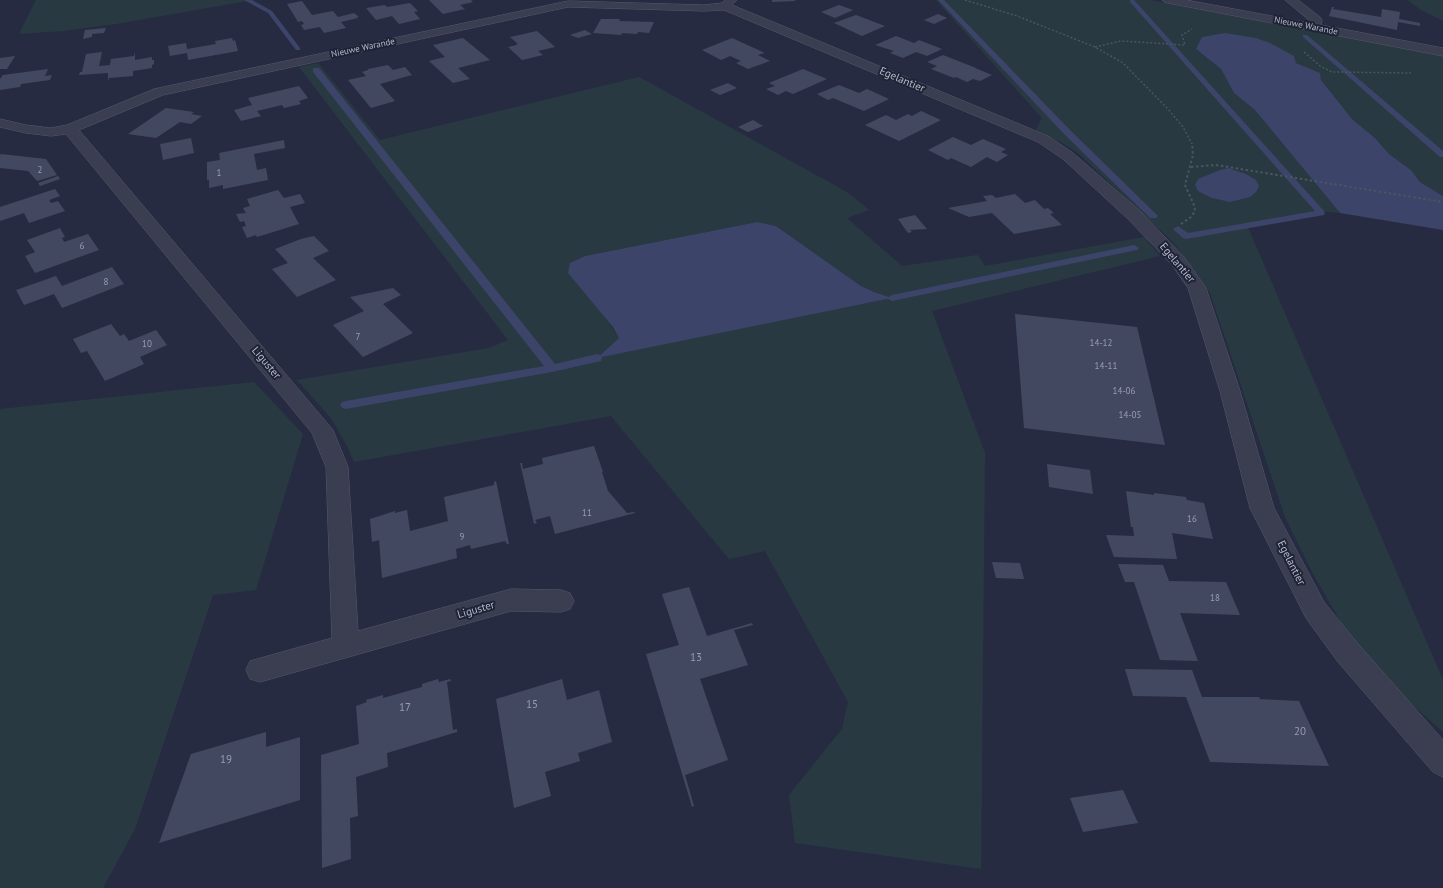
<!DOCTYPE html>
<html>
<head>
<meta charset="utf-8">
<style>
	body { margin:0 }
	canvas { display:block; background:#262b41 }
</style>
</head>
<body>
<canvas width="1443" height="888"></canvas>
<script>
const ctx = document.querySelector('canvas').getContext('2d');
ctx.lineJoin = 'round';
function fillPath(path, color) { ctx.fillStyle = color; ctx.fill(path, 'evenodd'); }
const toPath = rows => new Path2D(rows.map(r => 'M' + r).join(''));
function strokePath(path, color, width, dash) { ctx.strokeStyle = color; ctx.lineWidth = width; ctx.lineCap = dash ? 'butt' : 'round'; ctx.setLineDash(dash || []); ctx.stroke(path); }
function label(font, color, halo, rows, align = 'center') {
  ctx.font = font + ' "PT Sans",sans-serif'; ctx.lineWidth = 4; ctx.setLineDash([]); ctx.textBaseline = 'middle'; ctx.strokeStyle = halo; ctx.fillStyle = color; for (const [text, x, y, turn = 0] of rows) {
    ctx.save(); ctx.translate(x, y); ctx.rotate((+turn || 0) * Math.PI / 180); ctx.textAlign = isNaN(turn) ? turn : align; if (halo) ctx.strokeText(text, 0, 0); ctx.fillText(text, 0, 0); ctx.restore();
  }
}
fillPath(toPath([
	[36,0,253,0,116,24,62,31,19,34],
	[936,0,1150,0,1443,56,1443,196,1420,182,1411,170,1389,154,1375,138,1352,119,1321,80,1319,73,1296,63,1294,56,1256,38,1196,49,1221,69,1234,93,1255,110,1340,213,1318,211,1247,225,1443,680,1443,732,1387,682,1343,626,1312,572,1285,517,1210,293,1174,243,1078,153,1064,144,1036,130,1042,118],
	[1407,0,1443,0,1443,21,1421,10],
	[318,63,380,140,639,77,847,192,869,210,847,218,902,266,978,255,985,266,1144,237,1160,256,932,311,985,453,981,869,795,843,789,795,842,729,848,702,765,551,729,559,611,416,354,462,347,446,331,418,297,380,489,348,508,340,299,67],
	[757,222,776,226,861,286,874,292,892,298,598,357,619,338,570,263,585,256],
	[254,382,303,434,256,590,213,595,135,829,103,888,0,888,0,409]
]), '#283942');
fillPath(toPath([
	[1225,33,1256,38,1270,43,1294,56,1296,63,1320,73,1321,80,1352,119,1375,138,1389,154,1411,170,1420,182,1443,196,1443,230,1340,213,1255,110,1234,93,1221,69,1196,49,1202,37],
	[1228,168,1246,174,1256,180,1259,186,1256,192,1250,197,1230,202,1212,198,1198,191,1195,185,1198,179,1220,170],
	[757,222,776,226,861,286,874,292,892,298,597,358,619,338,613,327,568,273,570,263,585,256]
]), '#3c4469');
fillPath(toPath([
	[244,0,252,0,272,11,300,48,300,50,296,50,268,13,244,0],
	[938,0,944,0,1071,131,1156,214,1158,216,1156,218,1150,218,1065,135,938,0],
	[1130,0,1134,0,1324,211,1325,213,1324,215,1186,239,1183,238,1175,231,1173,229,1178,226,1188,233,1315,211,1130,2,1130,0],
	[1303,35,1307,35,1443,151,1443,157,1440,157,1303,37,1303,35],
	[313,68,319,68,555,364,597,354,601,355,602,358,601,361,552,372,346,409,342,408,340,405,342,402,346,401,544,366,313,72,313,68],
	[1134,245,1139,248,1137,250,892,301,887,298,892,295,1134,245]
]), '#3c4469');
fillPath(toPath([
	[429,0,471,0,473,2,460,5,465,9,443,14],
	[772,0,795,0,795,1,772,2],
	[302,1,312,15,333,11,338,17,354,13,359,17,357,17,358,18,341,22,346,28,324,33,320,27,304,30,301,25,304,24,302,21,298,22,287,4],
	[410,3,418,11,414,12,420,19,399,24,392,16,376,20,366,8,385,5,387,7],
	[839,5,853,10,835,18,821,12],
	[1332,7,1334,7,1333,9,1381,17,1382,9,1400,12,1399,19,1420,23,1420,26,1398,22,1397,30,1329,16],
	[938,14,947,18,934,24,924,20],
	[856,15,885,26,862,36,834,23],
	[601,19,620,19,619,21,654,22,649,33,638,32,637,34,622,33,621,35,593,33],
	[106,28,104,33,92,34,92,37,83,39,85,30],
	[585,30,592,34,578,38,570,35],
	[537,31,555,47,538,51,543,55,522,60,508,47,517,45,516,44,518,44,510,37],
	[896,36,914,43,919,40,942,49,927,56,916,52,903,58,890,53,894,51,875,45],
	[232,38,233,41,235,40,238,51,188,60,187,53,170,56,168,46,186,43,187,49,216,44,215,41],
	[463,38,490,60,458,68,470,79,453,83,429,61,445,57,433,45],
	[732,38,765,53,758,55,770,61,748,69,736,63,741,61,730,56,721,60,702,50],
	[102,52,99,66,110,65,111,59,134,56,135,52,135,60,152,57,152,60,154,60,154,64,152,65,152,68,133,71,133,76,109,78,108,81,108,73,79,75,80,72,82,72,86,54],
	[943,55,976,68,975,68,992,75,980,81,973,79,967,82,956,77,954,78,931,69,937,66,927,62],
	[15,56,7,69,0,69,0,58],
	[388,65,393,70,405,67,412,75,380,84,395,101,371,108,348,80,366,76,362,72,368,70,368,69],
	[48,69,45,76,52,75,50,80,21,84,20,87,0,90,0,79,3,75],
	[803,69,827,79,793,94,786,91,778,95,766,89,775,86,769,83],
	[728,83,737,88,720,95,710,90],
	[839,85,859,93,867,89,889,99,864,111,833,98,828,100,817,94],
	[299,86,308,98,299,101,301,104,284,108,282,105,257,111,261,116,241,121,234,110,252,105,248,98],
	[166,108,194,112,191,114,202,116,191,124,180,122,156,138,128,134],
	[921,111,941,120,899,141,865,125,886,115,896,120,908,114,912,116],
	[753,120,763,126,748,132,738,127],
	[953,137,971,145,983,139,1006,149,1001,152,1008,155,997,162,987,157,971,167,951,158,948,160,928,150],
	[191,138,194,153,163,160,160,144],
	[284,140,285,148,254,154,257,170,266,168,268,180,223,189,223,185,209,188,209,180,207,180,207,162,220,160,219,153],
	[1,154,46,159,57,175,37,181,28,171,0,168,0,155],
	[58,176,60,179,40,186,38,183],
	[55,189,60,196,49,200,51,203,58,201,65,211,29,223,24,213,0,221,0,207],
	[278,190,284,198,300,194,305,203,290,207,299,224,257,237,256,235,247,238,242,227,246,226,244,221,240,222,236,214,246,213,243,208,250,206,247,199],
	[1015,194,1025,203,1035,200,1044,209,1048,208,1054,213,1050,214,1062,225,1014,234,992,213,969,217,948,208,987,201,983,196,992,195,996,198],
	[915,215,927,229,910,230,912,232,908,233,898,219],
	[60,228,65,237,62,238,64,242,88,234,99,250,35,273,25,256,35,252,27,240],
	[314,236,329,251,313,258,336,280,297,297,272,269,288,263,275,249,301,239],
	[112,267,124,284,62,308,54,294,24,305,16,290,56,276,62,286],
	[393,288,401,295,383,304,413,333,363,357,333,325,364,311,350,297],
	[1015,314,1137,327,1165,445,1024,428],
	[111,324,120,336,124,334,129,341,156,330,167,345,140,357,144,364,105,381,87,351,81,353,73,339],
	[594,446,603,472,602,472,608,491,627,513,634,512,635,513,555,534,550,516,535,520,537,523,534,524,520,463,522,463,523,469,543,464,542,458],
	[1047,464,1090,470,1093,494,1049,487],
	[496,481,509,544,507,544,505,541,471,549,470,545,456,549,457,558,382,578,379,540,372,542,370,519,395,511,395,513,407,510,410,531,448,521,444,497,494,485,494,482],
	[1126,491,1154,495,1154,493,1186,497,1187,500,1204,503,1213,539,1172,533,1177,559,1114,557,1106,535,1134,536,1133,527,1131,527],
	[992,562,1020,563,1024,579,996,578],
	[1118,564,1163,565,1169,581,1226,582,1240,615,1180,613,1198,661,1160,660,1134,582,1125,582],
	[689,587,707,636,752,623,753,625,734,630,748,665,700,679,728,760,685,775,694,806,692,807,646,654,679,645,662,594],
	[1125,669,1192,670,1202,697,1259,697,1260,699,1299,701,1329,766,1210,762,1186,697,1133,696],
	[438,679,439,682,450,679,451,681,447,682,453,730,457,729,457,732,387,753,388,767,356,777,358,816,350,818,351,859,322,868,321,755,359,744,356,706,367,702,366,700,383,695,383,698,422,687,422,684],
	[562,679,567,700,599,690,612,742,578,753,580,761,545,772,551,796,514,808,496,699],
	[266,732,266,747,300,737,300,800,159,843,191,754],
	[1123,790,1138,823,1083,832,1070,798]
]), '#434861');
const minor = toPath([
	[725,0,737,0,732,5,1048,136,1073,153,1140,211,1184,257,1206,288,1240,391,1274,508,1324,602,1358,644,1443,740,1443,777,1433,772,1338,662,1306,618,1250,508,1220,391,1188,288,1172,265,1128,219,1063,159,1038,142,724,10,704,11,568,7,163,95,79,130,333,430,348,467,358,631,511,589,561,590,570,593,574,601,570,609,561,612,511,611,260,682,250,679,246,670,250,661,332,638,326,467,312,433,66,134,51,136,26,133,0,127,0,119,26,125,51,128,67,125,154,89,568,1,704,5,722,3,725,0],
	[1162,0,1186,0,1309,23,1310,21,1285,0,1298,0,1320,17,1322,20,1321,25,1443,48,1443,56,1168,3,1164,2,1162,0]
]);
strokePath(minor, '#55596b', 1);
strokePath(toPath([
	[965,0,1017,16,1095,47,1123,63,1168,109,1183,127,1192,144],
	[1095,47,1121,41,1185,45,1182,35,1192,29],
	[1304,52,1320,66,1332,72,1411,73]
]), '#47565f', 1.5, [2, 2]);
strokePath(toPath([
	[1191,167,1216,165,1443,202],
	[1181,224,1191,217,1195,211,1194,205,1185,185,1193,155,1192,143]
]), '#47565f', 2, [2.5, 2.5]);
fillPath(minor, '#3b3e51');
label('9px', '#b7bacb', '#1f2336', [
	["Nieuwe Warande",1306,26,11],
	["Nieuwe Warande",363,48,-12]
]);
label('9px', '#9a9eb0', null, [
	["2",40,170],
	["1",219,173],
	["6",82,246],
	["8",106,282],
	["7",358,337],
	["14-12",1101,343],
	["10",147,344],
	["14-11",1106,366],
	["14-06",1124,391],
	["14-05",1130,415],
	["11",587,513],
	["16",1192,519],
	["9",462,537],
	["18",1215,598]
]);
label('11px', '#b7bacb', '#1f2336', [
	["Egelantier",902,80,23],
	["Egelantier",1177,263,50],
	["Liguster",266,363,50],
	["Egelantier",1291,563,63],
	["Liguster",476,610,-16]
]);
label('11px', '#9a9eb0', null, [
	["13",696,658],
	["15",532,705],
	["17",405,708],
	["20",1300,732],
	["19",226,760]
]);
</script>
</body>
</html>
